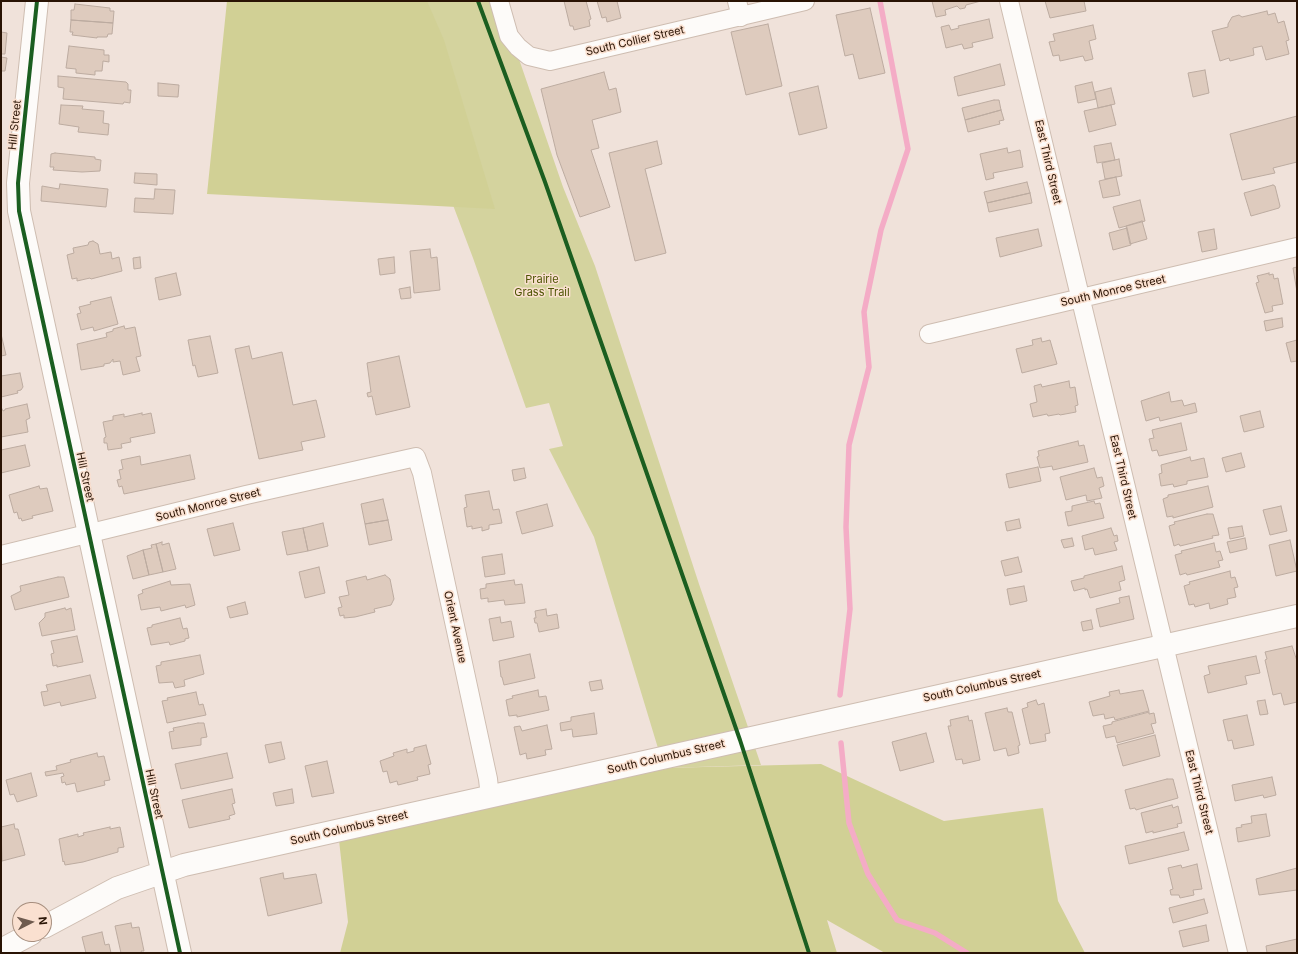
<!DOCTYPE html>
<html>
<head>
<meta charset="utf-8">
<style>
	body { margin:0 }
	#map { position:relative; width:1298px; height:954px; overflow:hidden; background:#f0e2da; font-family:Inter,sans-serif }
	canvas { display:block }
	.frame { position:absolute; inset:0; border:2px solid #291304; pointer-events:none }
	.north { position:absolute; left:12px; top:902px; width:40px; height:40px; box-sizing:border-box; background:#fae0d0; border:1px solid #a68e7e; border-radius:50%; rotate:84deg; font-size:11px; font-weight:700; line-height:16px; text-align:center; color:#291304 }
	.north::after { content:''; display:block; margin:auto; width:14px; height:18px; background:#6f5b4f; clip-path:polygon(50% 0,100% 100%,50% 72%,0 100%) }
</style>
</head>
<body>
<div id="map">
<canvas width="1298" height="954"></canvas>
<div class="frame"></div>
<div class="north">N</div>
</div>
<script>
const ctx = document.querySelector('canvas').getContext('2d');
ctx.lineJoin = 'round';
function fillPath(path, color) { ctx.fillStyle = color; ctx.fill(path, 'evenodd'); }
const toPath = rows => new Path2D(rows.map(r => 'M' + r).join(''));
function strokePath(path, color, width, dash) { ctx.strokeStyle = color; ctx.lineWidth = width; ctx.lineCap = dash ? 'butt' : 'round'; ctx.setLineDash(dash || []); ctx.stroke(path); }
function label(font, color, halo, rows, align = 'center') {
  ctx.font = font + ' Inter,sans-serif'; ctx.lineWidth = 3; ctx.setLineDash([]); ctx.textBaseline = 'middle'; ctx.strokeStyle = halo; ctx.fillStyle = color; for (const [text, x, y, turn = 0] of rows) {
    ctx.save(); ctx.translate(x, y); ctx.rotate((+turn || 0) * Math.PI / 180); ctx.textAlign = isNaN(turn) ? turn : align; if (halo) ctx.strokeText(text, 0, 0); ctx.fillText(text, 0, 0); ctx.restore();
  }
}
fillPath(toPath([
	[398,1,499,1,563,187,595,266,699,584,761,765,664,768,594,537,549,449,563,446,549,403,526,408,473,258,380,12]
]), '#d4d39e');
fillPath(toPath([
	[227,1,427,1,444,40,495,209,207,194],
	[821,764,944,821,1043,808,1058,901,1085,953,885,953,827,920,837,953,340,953,348,922,339,840,664,768]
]), '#d1d095');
strokePath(toPath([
	[840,695,850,609,846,527,849,445,869,367,864,312,881,230,908,149,880,1],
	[841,743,849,823,868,874,897,920,935,933,967,953]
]), '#f4acc6', 5.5);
const building = toPath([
	[564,1,586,1,591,19,589,20,590,26,574,30,573,26,570,26,564,1],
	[597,1,617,1,621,18,607,22,606,17,602,18,597,1],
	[932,1,981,1,966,5,965,8,960,9,957,6,945,10,946,15,936,17,932,1],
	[1045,1,1084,1,1086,11,1050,18,1045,1],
	[75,4,110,8,110,11,114,11,113,23,71,20,71,10,74,10,75,4],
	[870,8,885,73,859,79,853,54,845,56,836,15,870,8],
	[1267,11,1268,15,1275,13,1278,23,1284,21,1289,40,1286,41,1289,54,1266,60,1262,46,1253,48,1254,55,1230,61,1229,58,1220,61,1212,31,1228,27,1228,24,1232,17,1239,15,1242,17,1267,11],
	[989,19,993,38,972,43,973,47,964,49,962,44,946,48,941,27,949,25,951,30,959,28,958,26,989,19],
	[71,20,113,23,112,34,108,34,107,37,97,37,97,38,72,35,73,32,70,32,71,20],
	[768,24,782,86,746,95,731,32,768,24],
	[1093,25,1096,39,1089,41,1093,59,1085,61,1083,56,1060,61,1059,55,1053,56,1049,42,1055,41,1053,34,1093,25],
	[1,32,7,33,5,54,1,54,1,32],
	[69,46,104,50,104,55,109,55,109,62,103,61,102,71,95,71,95,75,76,73,76,69,66,68,69,46],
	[1,57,7,58,5,71,1,71,1,57],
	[1000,64,1005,85,958,96,954,77,1000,64],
	[1205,70,1209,93,1193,97,1188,73,1205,70],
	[604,72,609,90,616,88,621,112,592,120,599,148,591,150,610,207,580,217,557,155,541,89,604,72],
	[58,76,126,82,128,84,128,90,131,90,130,103,124,102,123,104,63,99,64,88,58,87,58,76],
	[1092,82,1096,99,1078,103,1075,86,1092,82],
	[158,83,179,85,178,97,158,96,158,83],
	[818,86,827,128,799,135,789,93,818,86],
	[1111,88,1115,104,1098,108,1095,92,1111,88],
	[994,100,999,100,1001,110,965,120,962,108,994,100],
	[61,105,83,106,82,109,104,111,103,123,109,124,108,135,78,132,79,127,59,124,61,105],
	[1111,105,1116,125,1089,132,1084,111,1111,105],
	[1001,110,1004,120,999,121,1000,124,968,132,965,120,1001,110],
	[1297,116,1297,162,1273,168,1275,173,1242,180,1230,134,1297,116],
	[657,141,662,164,645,169,666,253,635,261,609,153,657,141],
	[1111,143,1115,160,1097,163,1094,146,1111,143],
	[1007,148,1008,153,1020,150,1023,167,993,173,994,178,986,180,980,154,1007,148],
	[55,153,95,157,95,159,101,160,100,171,82,172,53,170,54,167,50,167,51,154,55,153],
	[1119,159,1122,176,1105,179,1102,163,1119,159],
	[135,173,157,174,157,185,134,183,135,173],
	[1116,177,1120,195,1103,198,1099,181,1116,177],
	[1027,182,1030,193,987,203,984,192,1027,182],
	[60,184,108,189,106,207,41,201,42,186,59,189,60,184],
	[1273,185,1275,186,1280,206,1279,208,1251,216,1244,193,1273,185],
	[155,189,175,190,173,214,134,212,135,198,154,199,155,189],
	[1030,193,1032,203,989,212,987,203,1030,193],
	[1140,200,1145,221,1119,228,1113,207,1140,200],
	[1142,221,1147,239,1130,244,1126,226,1142,221],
	[1127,228,1131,245,1113,250,1109,233,1127,228],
	[1038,229,1042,246,1000,257,996,238,1038,229],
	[1214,229,1217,249,1202,252,1198,232,1214,229],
	[93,241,98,244,100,254,111,252,112,259,119,257,122,271,91,279,90,278,77,281,77,278,72,279,67,255,74,253,73,248,88,245,89,242,93,241],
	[430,249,431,258,437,257,440,290,414,293,410,251,430,249],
	[140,257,141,268,134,269,133,258,140,257],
	[394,257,395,273,380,275,378,259,394,257],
	[1297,267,1297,292,1293,268,1297,267],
	[176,273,181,295,159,300,155,278,176,273],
	[1269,273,1269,275,1273,274,1274,279,1278,278,1283,304,1272,306,1273,311,1265,313,1256,283,1259,282,1257,276,1269,273],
	[410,287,411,298,401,299,399,289,410,287],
	[111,297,118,324,94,331,93,327,81,330,77,314,81,313,79,307,91,304,90,302,111,297],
	[1282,318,1283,327,1266,331,1264,321,1282,318],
	[124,326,125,329,135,327,141,356,136,357,140,371,123,375,120,361,113,362,113,359,110,363,104,364,104,366,81,370,77,344,107,337,106,333,113,331,113,329,124,326],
	[1,334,6,355,1,356,1,334],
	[210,336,218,373,198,377,195,365,193,366,188,340,210,336],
	[1041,338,1042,342,1050,340,1057,364,1022,373,1016,349,1033,345,1032,340,1041,338],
	[1297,340,1297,361,1291,362,1286,343,1297,340],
	[249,346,252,359,282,352,293,405,316,400,325,437,301,442,303,450,259,459,235,349,249,346],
	[399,356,410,407,376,415,372,396,368,397,367,393,371,392,367,363,399,356],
	[20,373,23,387,21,390,17,391,18,393,1,397,1,376,20,373],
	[1069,381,1070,388,1075,387,1078,405,1075,406,1076,412,1060,415,1059,414,1048,416,1047,414,1033,417,1030,404,1037,402,1034,386,1041,384,1042,387,1069,381],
	[1169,392,1171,402,1182,400,1184,406,1195,403,1197,412,1160,421,1159,417,1146,421,1141,401,1169,392],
	[27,404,30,418,26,420,28,432,1,437,1,407,3,411,5,410,5,409,27,404],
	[1260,411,1264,427,1244,432,1240,416,1260,411],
	[142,413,142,415,151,413,155,433,130,438,131,442,121,444,122,448,108,450,107,443,104,443,104,438,106,437,103,422,113,420,113,416,124,414,124,417,142,413],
	[1181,423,1187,450,1159,456,1157,450,1152,451,1149,439,1154,438,1152,430,1181,423],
	[1078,441,1079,446,1084,445,1088,462,1053,470,1052,466,1040,468,1037,457,1039,456,1038,451,1078,441],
	[25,445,30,466,1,473,1,450,25,445],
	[1241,453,1245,467,1226,472,1222,458,1241,453],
	[190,455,195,479,124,494,122,486,119,487,117,480,121,479,119,470,123,469,121,460,140,456,141,465,190,455],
	[1190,457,1191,461,1204,458,1208,477,1187,481,1187,484,1174,487,1173,484,1161,486,1159,474,1162,473,1161,465,1190,457],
	[1038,467,1041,481,1009,488,1006,474,1038,467],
	[524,468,526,478,514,481,512,470,524,468],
	[1094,468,1097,478,1102,477,1104,486,1099,488,1102,498,1087,501,1086,495,1066,500,1060,477,1094,468],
	[39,486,40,489,47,488,53,511,32,516,33,518,22,521,21,518,19,519,17,512,14,513,9,495,39,486],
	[1208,486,1213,507,1173,518,1173,516,1167,517,1163,499,1168,497,1168,495,1208,486],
	[489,491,493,510,499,509,502,523,489,525,489,529,482,531,482,527,472,529,472,526,467,527,464,508,467,507,465,495,489,491],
	[383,499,388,520,365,524,361,504,383,499],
	[1094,501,1095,504,1100,503,1104,518,1068,526,1065,512,1072,511,1072,506,1094,501],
	[547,504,553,526,522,534,516,512,547,504],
	[1281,506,1287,531,1270,535,1263,510,1281,506],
	[1207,514,1213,514,1219,535,1212,536,1213,538,1180,546,1179,544,1174,546,1169,526,1175,524,1174,522,1207,514],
	[1019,519,1021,528,1007,531,1005,522,1019,519],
	[388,520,392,540,369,545,365,524,388,520],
	[233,523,240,550,214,556,207,529,233,523],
	[323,523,328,546,308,551,303,528,323,523],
	[1242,526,1244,536,1230,539,1228,528,1242,526],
	[303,528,308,551,287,555,282,532,303,528],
	[1111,528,1114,536,1117,535,1118,541,1114,542,1117,550,1095,555,1093,548,1085,550,1082,536,1111,528],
	[1072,538,1074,546,1064,548,1061,540,1072,538],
	[1245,538,1247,549,1230,553,1227,542,1245,538],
	[1290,540,1297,571,1276,576,1269,545,1290,540],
	[162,542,162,545,169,543,176,569,163,572,156,544,162,542],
	[1214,543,1216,552,1220,551,1223,560,1218,561,1220,567,1187,575,1186,573,1180,575,1175,555,1182,553,1181,551,1214,543],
	[156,544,163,572,149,575,143,550,152,548,151,545,156,544],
	[143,550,149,575,133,579,127,556,143,550],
	[502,554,505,574,485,577,482,557,502,554],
	[1018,557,1022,572,1005,576,1001,561,1018,557],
	[1122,566,1125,580,1119,582,1121,590,1090,598,1087,589,1085,590,1085,588,1074,591,1071,581,1084,578,1084,576,1122,566],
	[319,567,325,593,305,598,299,572,319,567],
	[1230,571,1231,578,1235,577,1238,587,1234,588,1236,597,1227,599,1228,604,1210,609,1209,603,1195,607,1194,604,1189,605,1184,586,1190,584,1189,582,1230,571],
	[385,575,390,579,394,599,391,605,374,609,375,612,355,617,344,618,344,615,340,616,338,608,342,607,339,597,349,595,346,581,366,576,367,580,385,575],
	[58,577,64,577,69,597,15,610,11,596,21,591,20,586,58,577],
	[514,580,515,585,522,584,525,603,505,605,504,600,488,602,488,598,481,599,480,589,486,588,486,584,514,580],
	[170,581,171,585,190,584,195,605,186,608,185,605,161,611,160,607,141,610,138,595,143,593,142,590,170,581],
	[1024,586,1027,601,1010,605,1007,589,1024,586],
	[1129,596,1134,619,1100,627,1096,609,1120,603,1119,598,1129,596],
	[245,602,248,614,230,618,227,607,245,602],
	[65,608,66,610,71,608,75,630,42,636,39,623,45,617,45,613,65,608],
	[546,609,547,616,557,614,559,628,539,632,537,623,535,623,534,618,536,618,535,611,546,609],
	[500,617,501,623,511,621,514,637,493,641,489,619,500,617],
	[180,618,183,629,187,628,189,638,185,639,185,641,170,645,169,642,151,645,147,628,152,627,152,625,180,618],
	[1091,620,1093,629,1083,631,1081,622,1091,620],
	[77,636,83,662,57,667,57,665,53,666,51,654,54,653,51,641,77,636],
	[1292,646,1297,661,1297,702,1284,705,1281,693,1273,695,1265,660,1267,659,1265,652,1292,646],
	[530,654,535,678,504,685,502,677,501,677,499,661,530,654],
	[200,655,204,674,184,680,185,686,175,688,173,682,159,683,156,666,161,665,161,662,200,655],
	[1256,656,1260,673,1245,676,1247,684,1208,693,1204,676,1210,674,1208,666,1256,656],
	[90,675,96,698,61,706,60,702,44,706,41,692,48,691,46,685,90,675],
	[601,680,603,689,591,691,589,682,601,680],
	[538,690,539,697,546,696,549,710,517,717,517,715,509,716,506,700,513,698,512,696,538,690],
	[1119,690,1120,694,1143,690,1149,711,1115,720,1114,717,1105,719,1104,714,1093,716,1089,702,1110,696,1109,692,1119,690],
	[196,692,199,705,203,704,206,715,167,723,162,701,168,700,167,698,196,692],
	[1036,700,1038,705,1044,703,1050,733,1045,734,1046,741,1030,744,1022,709,1028,707,1027,703,1036,700],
	[1265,700,1268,714,1260,715,1257,701,1265,700],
	[1007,708,1008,712,1012,712,1020,745,1018,746,1019,753,1008,756,1006,748,994,751,985,713,1007,708],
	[1149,712,1149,714,1154,713,1156,723,1151,724,1154,733,1117,743,1115,736,1106,738,1103,726,1112,724,1112,722,1149,712],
	[594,713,597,734,573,737,572,729,561,731,560,723,571,721,571,717,594,713],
	[1247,715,1254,745,1234,749,1232,740,1228,741,1223,720,1247,715],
	[968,716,969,721,972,720,980,760,963,764,962,759,956,760,948,726,951,726,950,720,968,716],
	[198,723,204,723,207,737,201,738,201,745,172,749,169,732,174,731,173,728,198,723],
	[547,725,552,749,545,750,546,755,527,759,526,753,520,755,514,727,520,726,522,731,547,725],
	[926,733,934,762,900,771,892,742,926,733],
	[1155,735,1160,756,1123,766,1117,745,1155,735],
	[281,742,285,759,269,763,265,745,281,742],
	[426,745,431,764,428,765,430,774,417,777,418,780,398,785,397,781,390,783,387,771,383,772,380,761,394,756,393,753,407,749,407,753,414,751,414,748,426,745],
	[97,753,98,757,104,756,110,780,104,781,105,785,77,792,75,783,66,785,65,782,62,783,61,777,64,776,63,773,46,776,45,772,57,770,56,766,71,762,70,760,97,753],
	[227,753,233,778,181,789,175,764,227,753],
	[327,761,334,793,312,797,305,766,327,761],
	[31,773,37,796,17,802,14,794,10,795,6,780,31,773],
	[1272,777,1276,795,1264,798,1263,795,1235,801,1232,785,1272,777],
	[1167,779,1173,779,1178,798,1136,810,1135,808,1130,809,1125,790,1167,779],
	[232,789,235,803,232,804,235,814,229,816,230,819,189,828,182,800,232,789],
	[292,789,294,803,276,806,273,793,292,789],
	[1172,805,1173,808,1178,806,1182,823,1177,824,1178,827,1153,833,1153,831,1146,833,1141,813,1172,805],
	[1266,814,1270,836,1238,842,1236,828,1242,827,1241,825,1252,823,1251,816,1266,814],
	[14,824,15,829,18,829,25,855,2,861,1,827,14,824],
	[110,827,110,829,120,827,124,847,118,848,118,852,83,862,65,865,64,861,63,862,59,839,78,834,78,837,84,835,83,833,110,827],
	[1184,832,1189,850,1129,864,1125,846,1184,832],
	[1197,864,1202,889,1193,890,1194,895,1180,898,1179,895,1171,895,1170,890,1173,889,1168,868,1181,865,1182,868,1197,864],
	[1297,868,1297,890,1259,895,1256,879,1297,868],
	[283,873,284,879,316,874,322,903,268,916,260,878,283,873],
	[1204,899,1208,913,1173,923,1169,908,1204,899],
	[131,923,132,928,139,927,144,951,141,951,142,953,119,953,121,953,115,926,131,923],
	[1206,925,1209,941,1183,947,1179,931,1206,925],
	[102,932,105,945,109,944,111,953,86,953,82,937,102,932],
	[1297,939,1297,953,1267,953,1266,946,1297,939]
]);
fillPath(building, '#decbbe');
strokePath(building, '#bcaba0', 1);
const minor = toPath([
	[499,1,509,36,518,47,529,56,550,61,805,1],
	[737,1,741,17],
	[1009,1,1238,953],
	[929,334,1297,247],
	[1,555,246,495,416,457,422,473,488,779,490,797]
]);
const tertiary = toPath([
	[37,1,18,183,19,211,180,953],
	[44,927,117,888,184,865,1297,616],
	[1,950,31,934]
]);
strokePath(minor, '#cebdb1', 20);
strokePath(tertiary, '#cebdb1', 24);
strokePath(minor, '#fdfbf9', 18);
strokePath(tertiary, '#fdfbf9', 22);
strokePath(toPath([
	[37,1,18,183,19,211,180,953],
	[478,1,545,182,740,740,809,953]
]), '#1b5e20', 4);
label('11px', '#291304', '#fae0d0', [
	["South Collier Street",635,41,-13],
	["Hill Street",15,125,-84],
	["East Third Street",1048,162,77],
	["South Monroe Street",1113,291,-13],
	["Hill Street",85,477,78],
	["East Third Street",1123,477,77],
	["South Monroe Street",208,505,-14],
	["Orient Avenue",455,627,78],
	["South Columbus Street",982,686,-12],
	["South Columbus Street",666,757,-13],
	["East Third Street",1199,792,76],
	["Hill Street",154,794,78],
	["South Columbus Street",349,828,-13]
]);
label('11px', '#4e5403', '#fae0d0', [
	["Prairie",542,280],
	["Grass Trail",542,293]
]);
</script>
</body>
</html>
